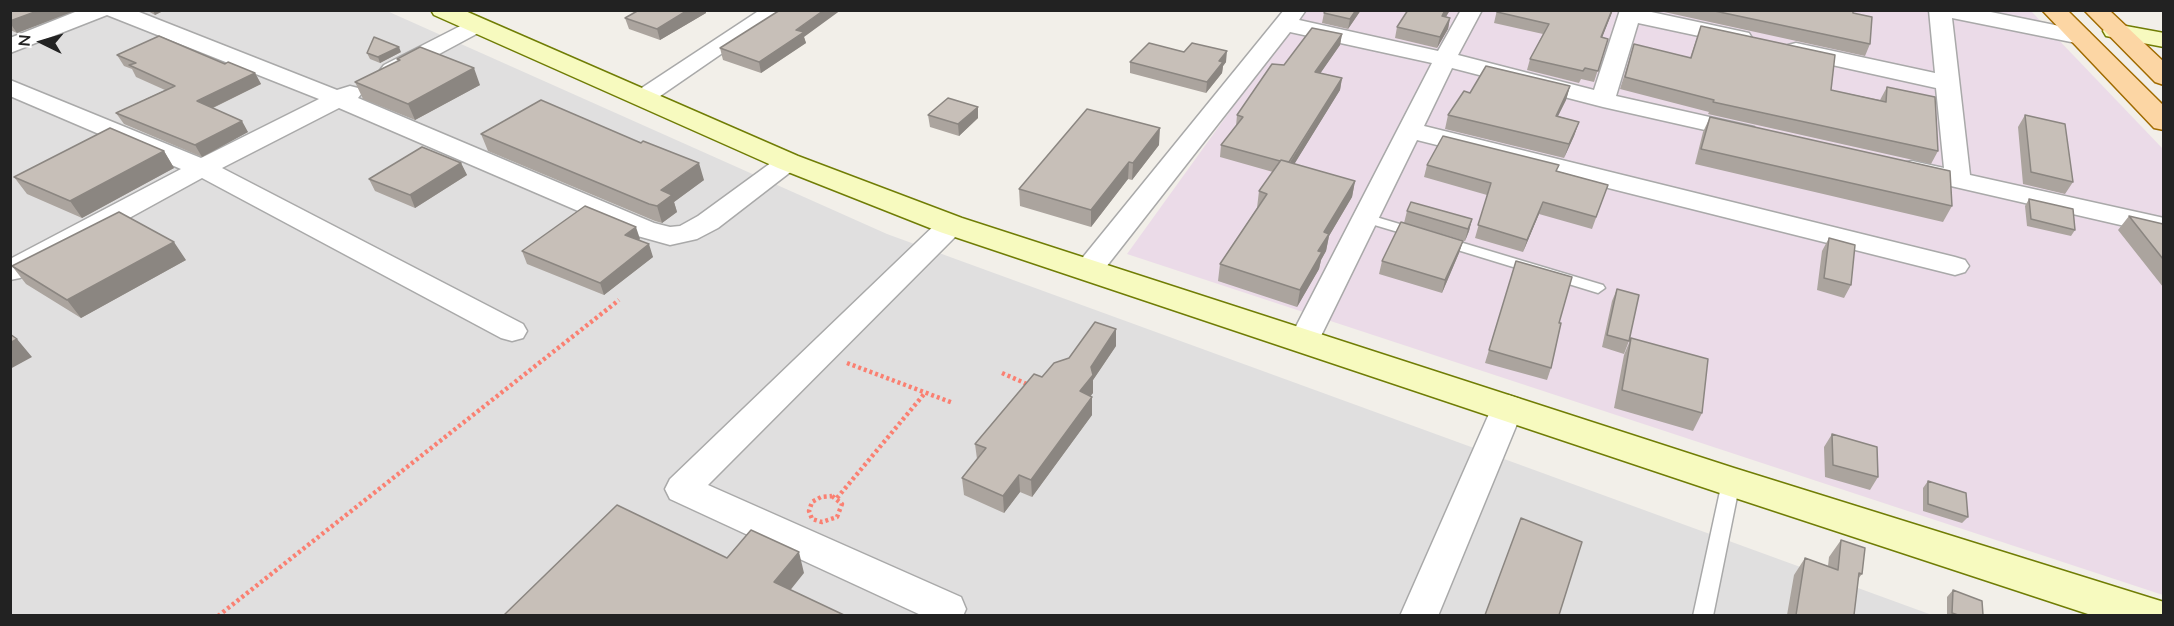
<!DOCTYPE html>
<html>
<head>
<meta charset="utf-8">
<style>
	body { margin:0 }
	#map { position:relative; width:2174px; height:626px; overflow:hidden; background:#f2efe9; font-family:Mulish,sans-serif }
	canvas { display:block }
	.frame { position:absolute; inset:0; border:12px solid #222; pointer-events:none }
	.north { position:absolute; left:12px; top:12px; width:60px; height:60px; -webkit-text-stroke:4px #fff; paint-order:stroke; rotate:275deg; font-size:16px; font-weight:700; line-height:24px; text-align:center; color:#222 }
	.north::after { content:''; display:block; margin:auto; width:21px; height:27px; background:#222; clip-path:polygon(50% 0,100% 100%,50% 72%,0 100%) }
</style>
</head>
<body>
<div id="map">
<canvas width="2174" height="626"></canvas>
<div class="frame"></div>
<div class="north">N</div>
</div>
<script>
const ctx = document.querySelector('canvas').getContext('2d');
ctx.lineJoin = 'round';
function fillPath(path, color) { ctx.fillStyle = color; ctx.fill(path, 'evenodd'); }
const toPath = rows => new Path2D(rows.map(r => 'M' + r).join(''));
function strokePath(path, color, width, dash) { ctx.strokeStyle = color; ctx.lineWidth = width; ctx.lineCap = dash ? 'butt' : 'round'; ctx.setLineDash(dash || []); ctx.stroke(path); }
fillPath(toPath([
	[10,11,387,11,887,234,1932,615,11,615]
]), '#e0dfdf');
fillPath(toPath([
	[1302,11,2031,11,2163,149,2163,595,1127,254]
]), '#ebdbe8');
const lane = toPath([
	[1366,214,1423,231,1425,234,1418,238,1361,221,1359,218,1361,215,1366,214],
	[1443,237,1603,285,1605,288,1598,293,1438,244,1436,241,1443,237],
	[1731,475,1737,477,1740,482,1713,616,1693,616,1722,482,1725,477,1731,475]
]);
const street = toPath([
	[80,10,134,10,337,90,350,86,358,88,362,93,358,98,654,223,670,227,680,226,698,216,779,157,788,154,797,157,801,162,797,167,718,228,697,239,670,245,634,235,339,108,222,168,523,324,527,331,523,338,512,341,501,338,202,178,20,278,10,280,10,259,181,169,10,96,10,80,201,158,319,99,107,15,10,53,10,38,80,10],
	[760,10,785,10,650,103,642,105,634,103,630,98,634,93,760,10],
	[1284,10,1306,10,1299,20,1438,51,1461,10,1482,10,1458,55,1594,90,1620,10,1642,10,1749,33,1752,38,1749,43,1741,45,1638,23,1616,96,1754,127,1757,132,1754,137,1745,139,1603,107,1452,68,1424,126,1955,257,1965,260,1969,266,1965,272,1955,275,1417,140,1319,340,1315,347,1304,351,1293,347,1289,340,1432,63,1290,32,1099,276,1089,278,1079,276,1075,269,1079,262,1284,10],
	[1929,10,1981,10,2089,32,2092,37,2089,42,2081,44,1952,18,1970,175,2164,218,2164,235,1903,175,1899,169,1903,163,1912,161,1944,168,1936,88,1796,57,1788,55,1785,50,1788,45,1796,43,1935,73,1929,10],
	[474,19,482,21,485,26,482,31,400,75,392,77,384,75,380,70,384,65,474,19],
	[951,217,961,219,965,225,961,231,708,485,961,597,966,609,963,616,923,616,670,499,665,489,670,479,941,219,951,217],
	[1508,395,1520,399,1524,407,1438,616,1400,616,1492,407,1496,399,1508,395]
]);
const secondary = toPath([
	[431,10,463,10,798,156,962,218,1734,468,2151,598,2164,602,2164,616,2094,616,1717,492,940,232,778,168,434,15,431,10],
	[2115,24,2164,33,2164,47,2106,36,2103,31,2106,26,2115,24]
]);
const primary = toPath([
	[2042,10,2067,10,2164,106,2164,130,2154,128,2042,10],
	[2084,10,2109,10,2164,62,2164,85,2155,82,2084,10]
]);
strokePath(lane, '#a9a9a9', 3);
strokePath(street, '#a9a9a9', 3);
strokePath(secondary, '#707d05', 3);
strokePath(primary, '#a06b00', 3);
strokePath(toPath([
	[847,363,953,403],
	[1002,373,1029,385],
	[832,496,842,504,837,517,822,522,812,519,809,511,812,502,821,497,832,496],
	[837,498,925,393],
	[218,616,619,300]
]), '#fa8072', 4.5, [3, 3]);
fillPath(lane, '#fff');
fillPath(street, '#fff');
fillPath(secondary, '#f7fabf');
fillPath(primary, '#fcd6a4');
fillPath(toPath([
	[10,10,77,10,17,33,10,30],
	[146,10,165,10,155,15],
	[639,10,706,10,706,13,660,40,629,29,625,18],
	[1361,10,1348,29,1322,23,1324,13],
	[1450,10,1446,17,1450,18,1448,29,1437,48,1395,38,1397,27],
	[1497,10,1613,10,1602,37,1608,39,1594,82,1581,79,1579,83,1527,70,1530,59,1543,34,1494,23],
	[1655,10,1853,10,1853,13,1870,44,1865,56],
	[1701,26,1831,90,1880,100,1887,87,1938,151,1931,164,1708,114,1709,112,1620,89,1634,44,1690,58],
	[1342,34,1340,45,1320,73,1342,78,1340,90,1294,164,1355,181,1352,197,1329,236,1326,251,1321,260,1319,269,1297,307,1218,281,1220,264,1257,208,1259,191,1273,172,1220,157,1221,145,1236,126,1237,115,1284,65],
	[804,37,806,43,761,73,723,60,720,48],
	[401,52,380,63,370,59,367,53],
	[117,55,225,64,255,73,261,84,213,108,248,132,202,157,124,124,116,113,165,90,136,77,132,69,124,66],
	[397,59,480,85,415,120,363,99,355,82,398,61],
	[1130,62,1226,62,1223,66,1222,73,1206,93,1130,73],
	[1570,86,1566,100,1558,116,1579,122,1574,136,1564,158,1445,129,1448,115,1470,93],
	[978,107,978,118,959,136,930,127,928,115],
	[2025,115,2073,182,2065,194,2023,184,2018,127],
	[1710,117,1952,206,1943,222,1695,164,1703,132],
	[481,134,704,180,674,202,677,212,662,223,655,221,488,151],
	[1159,145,1132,180,1128,179,1091,227,1020,206,1019,189],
	[164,151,174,168,82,218,27,194,14,177],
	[461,163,467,175,415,208,375,191,369,179],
	[1427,165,1557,171,1608,185,1592,229,1539,214,1523,252,1475,238,1487,195,1424,177],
	[2029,199,2075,230,2071,236,2027,226,2025,206],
	[1407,211,1472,219,1469,231,1465,241,1404,223],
	[2129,216,2163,224,2163,287,2118,230],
	[1829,238,1851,285,1844,298,1817,290,1822,251],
	[640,239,639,240,653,257,604,295,527,264,522,251],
	[1463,241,1459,253,1442,293,1379,274,1382,261],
	[186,260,81,318,26,284,12,266],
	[1516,261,1551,368,1547,380,1485,363],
	[1617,289,1629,341,1624,354,1602,347,1612,301],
	[1631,338,1702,413,1693,431,1614,408,1624,355],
	[1116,346,1093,380,1093,393,1090,396,1092,415,1032,497,1020,492,1004,513,964,495,962,478,977,459,975,444,1042,377],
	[1832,434,1878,477,1870,490,1825,477,1824,447],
	[1928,481,1968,517,1962,523,1923,511,1923,488],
	[1841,540,1862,574,1858,579,1854,615,1787,615,1794,575,1805,558,1828,566,1829,557],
	[1953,590,1983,615,1947,615,1947,597]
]), '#aba49e');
fillPath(toPath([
	[40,10,77,10,17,33,10,23,10,21],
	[153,10,165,10,155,15],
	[688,10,706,10,706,13,660,40,657,29],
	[824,10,841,10,804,37,806,43,761,73,759,62,796,30],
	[1356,10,1361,10,1348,29,1350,19],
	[1445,10,1450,10,1439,28,1442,16],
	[1612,10,1613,10,1598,48,1601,37],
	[1450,18,1448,29,1437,48,1440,37],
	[1342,34,1340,45,1313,84,1315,72],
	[399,47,401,52,380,63,378,57],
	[1227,51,1226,62,1223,66,1222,73,1206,93,1207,82,1219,61],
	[474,68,480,85,415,120,408,104],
	[255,73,261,84,204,112,197,101],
	[1342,78,1340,90,1287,176,1289,164],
	[1570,86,1566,100,1551,130,1556,116],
	[978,107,978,118,959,136,958,124],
	[242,121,248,132,202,157,195,145],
	[1579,122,1574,136,1564,158,1569,144],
	[1160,128,1159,145,1132,180,1133,163],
	[164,151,174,168,82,218,70,201],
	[1129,162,1128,179,1091,227,1091,210],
	[461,163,467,175,415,208,410,195],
	[699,163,704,180,674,202,677,212,662,223,657,206,661,190],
	[1355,181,1352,197,1329,236,1326,251,1321,260,1319,269,1297,307,1300,290,1318,251,1324,232],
	[1543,202,1539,214,1523,252,1527,240],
	[1472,219,1469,231,1465,241,1468,229],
	[636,227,640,239,629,247,625,235],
	[1463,241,1459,253,1442,293,1445,280],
	[174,242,186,260,81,318,67,300],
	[649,244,653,257,604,295,600,283],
	[1116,329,1116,346,1093,380,1093,393,1080,409,1080,391,1091,367],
	[17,339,32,357,10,369,10,343],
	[1092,397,1092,415,1032,497,1031,480],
	[1019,475,1020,492,1004,513,1003,496],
	[799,552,804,573,780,603,774,582]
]), '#8b8681');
const building = toPath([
	[10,10,40,10,10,21,10,10],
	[639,10,688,10,657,29,625,18,639,10],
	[780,10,824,10,796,30,804,32,759,62,720,48,780,10],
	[1326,10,1356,10,1350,19,1324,13,1326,10],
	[1408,10,1445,10,1442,16,1450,18,1440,37,1397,27,1408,10],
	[1497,10,1612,10,1601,37,1608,39,1598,71,1585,68,1583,71,1530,59,1549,24,1497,12,1497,10],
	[1710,10,1853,10,1853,13,1872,17,1870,44,1710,10],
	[1701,26,1835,55,1831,90,1886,102,1887,87,1935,97,1938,151,1713,102,1714,100,1625,77,1634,44,1691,58,1701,26],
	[1312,28,1342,34,1315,72,1342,78,1289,162,1281,160,1280,161,1221,145,1243,117,1237,115,1272,64,1284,65,1312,28],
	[159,36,225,64,228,62,255,73,197,101,242,121,195,145,116,113,175,86,129,65,136,63,117,55,159,36],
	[374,37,399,47,378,57,367,53,374,37],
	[1149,43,1184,52,1192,43,1227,51,1219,61,1223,62,1207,82,1130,62,1149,43],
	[420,47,474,68,408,104,355,82,400,60,397,59,420,47],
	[1486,66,1570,86,1556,116,1579,122,1569,144,1448,115,1464,91,1470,93,1486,66],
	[948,98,978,107,958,124,928,115,948,98],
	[541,100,641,143,643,141,699,163,661,190,672,195,657,206,649,204,481,134,541,100],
	[1087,109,1160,128,1133,163,1129,162,1091,210,1019,189,1087,109],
	[2025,115,2065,124,2073,182,2031,172,2025,115],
	[1710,117,1950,171,1952,206,1701,149,1710,117],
	[110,128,164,151,70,201,14,177,110,128],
	[1443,136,1559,165,1556,171,1608,185,1596,217,1543,202,1527,240,1478,225,1491,183,1427,165,1443,136],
	[422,147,461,163,410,195,369,179,422,147],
	[1281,160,1355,181,1324,232,1329,234,1318,251,1322,252,1300,290,1220,264,1267,194,1259,191,1281,160],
	[2029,199,2073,209,2075,230,2031,219,2029,199],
	[1411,202,1472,219,1468,229,1407,211,1411,202],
	[585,206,636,227,625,235,649,244,600,283,522,251,585,206],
	[119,212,174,242,67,300,12,266,119,212],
	[2129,216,2163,224,2163,259,2129,216],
	[1401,222,1463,241,1445,280,1382,261,1401,222],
	[1829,238,1855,245,1851,285,1824,278,1829,238],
	[1516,261,1572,277,1559,323,1561,323,1551,368,1489,350,1516,261],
	[1617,289,1639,295,1629,341,1607,335,1617,289],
	[1095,322,1116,329,1091,367,1093,375,1080,391,1092,397,1031,480,1019,475,1003,496,962,478,986,448,975,444,1034,374,1042,377,1054,363,1069,358,1095,322],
	[10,334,17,339,10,343,10,334],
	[1631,338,1708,359,1702,413,1622,390,1631,338],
	[1832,434,1877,447,1878,477,1833,465,1832,434],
	[1928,481,1966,493,1968,517,1928,504,1928,481],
	[617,505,727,558,751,530,799,552,774,582,844,615,504,615,617,505],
	[1521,518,1582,542,1559,615,1485,615,1521,518],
	[1841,540,1865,548,1862,574,1859,573,1854,615,1796,615,1805,558,1838,570,1841,540],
	[1953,590,1982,601,1983,615,1958,615,1952,613,1953,590]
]);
fillPath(building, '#c7bfb8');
strokePath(building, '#8b8681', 1.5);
</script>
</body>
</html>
